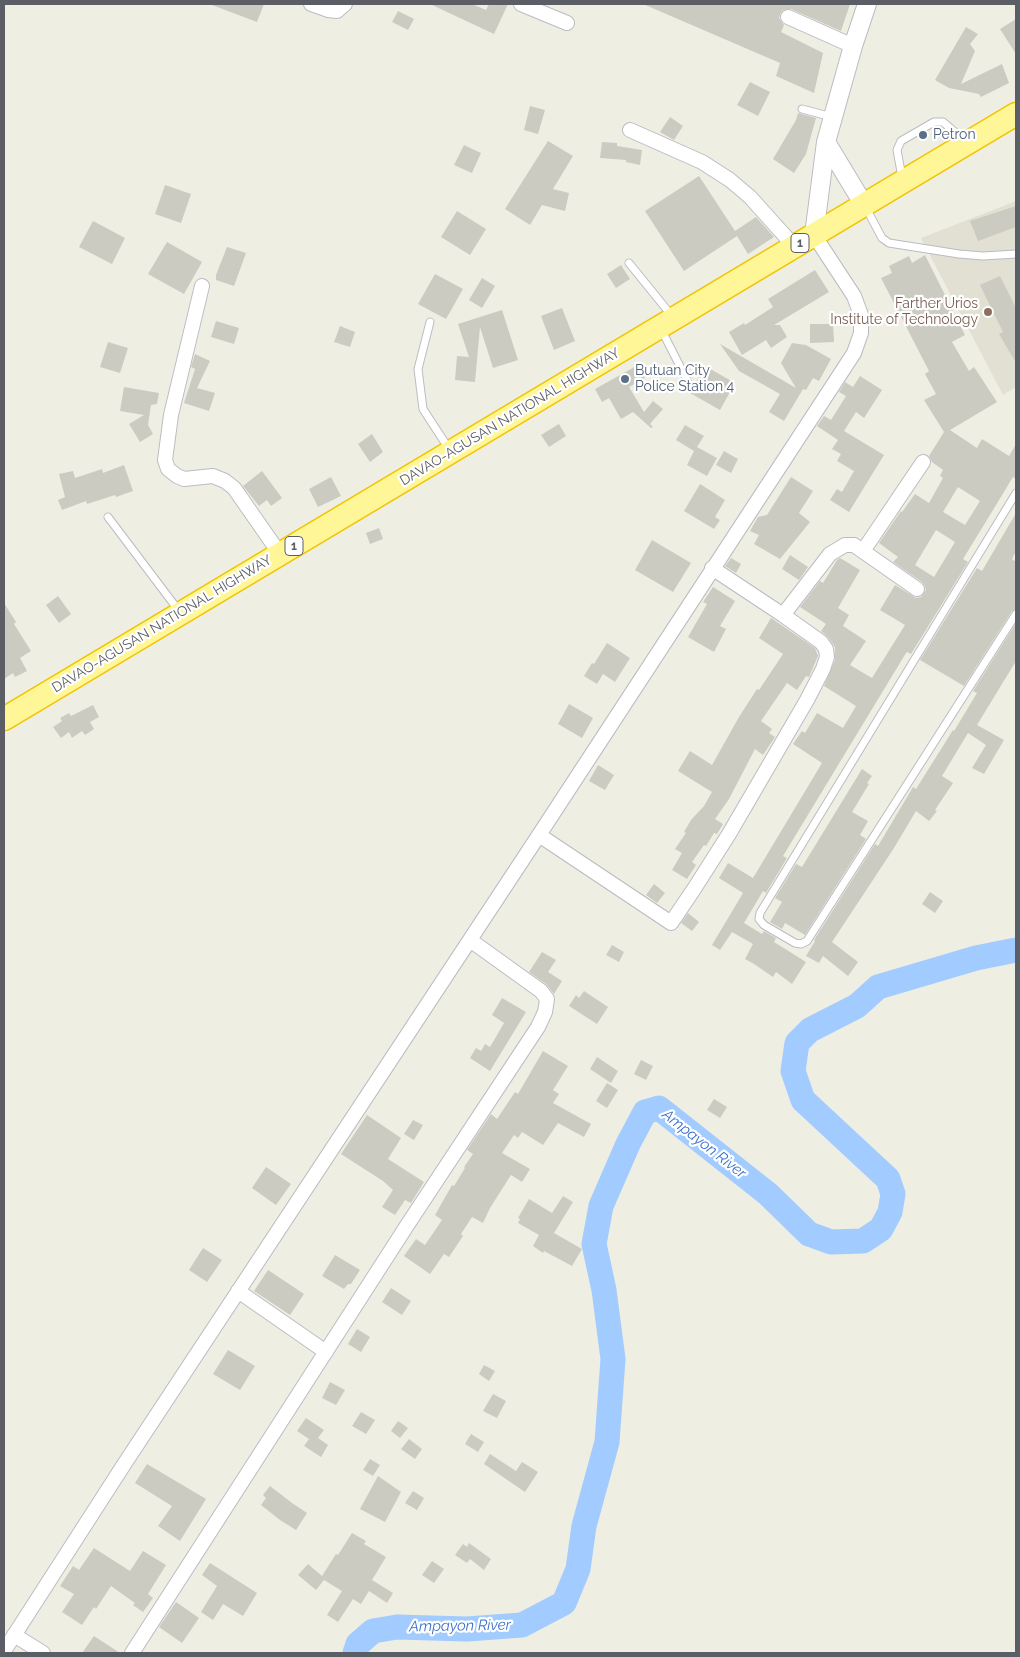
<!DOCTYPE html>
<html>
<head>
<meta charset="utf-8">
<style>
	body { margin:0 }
	#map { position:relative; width:1020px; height:1657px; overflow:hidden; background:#efeee3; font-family:Raleway,sans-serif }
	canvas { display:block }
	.frame { position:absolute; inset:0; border:5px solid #5b5e65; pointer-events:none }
</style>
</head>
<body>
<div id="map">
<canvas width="1020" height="1657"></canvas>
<div class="frame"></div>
</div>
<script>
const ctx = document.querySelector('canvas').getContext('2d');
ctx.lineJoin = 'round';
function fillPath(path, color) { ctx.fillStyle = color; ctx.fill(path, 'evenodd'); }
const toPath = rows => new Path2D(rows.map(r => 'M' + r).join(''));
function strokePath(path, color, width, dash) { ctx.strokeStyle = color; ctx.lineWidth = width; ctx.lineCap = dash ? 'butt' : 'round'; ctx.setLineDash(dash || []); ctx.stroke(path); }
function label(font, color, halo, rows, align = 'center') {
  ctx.font = font + ' Raleway,sans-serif'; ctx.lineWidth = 4.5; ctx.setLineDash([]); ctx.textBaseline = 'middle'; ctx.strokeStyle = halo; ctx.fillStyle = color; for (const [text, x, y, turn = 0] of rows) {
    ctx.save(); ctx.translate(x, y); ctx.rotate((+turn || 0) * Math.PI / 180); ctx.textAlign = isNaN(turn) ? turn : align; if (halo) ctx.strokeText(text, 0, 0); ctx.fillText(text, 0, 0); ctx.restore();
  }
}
fillPath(toPath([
	[1016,201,1016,387,1003,395,921,238]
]), '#e1e0d3');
strokePath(toPath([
	[355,1653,358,1644,373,1631,397,1627,467,1629,522,1625,564,1603,578,1569,584,1526,607,1442,613,1359,604,1290,594,1244,601,1206,628,1144,645,1112,659,1108,768,1194,809,1234,831,1242,863,1241,881,1229,890,1212,893,1194,888,1179,803,1100,793,1071,797,1043,810,1030,857,1006,878,987,976,958,1016,950]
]), '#a2cbff', 25);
fillPath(toPath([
	[212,4,264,4,257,22,212,5],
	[430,4,472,4,486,10,489,4,508,4,494,34],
	[643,4,850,4,841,31,791,9,783,10,780,14,779,18,784,25,781,32,823,53,814,93,776,76,780,63],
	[398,11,414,19,408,30,392,22],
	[1016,19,1016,54,1000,29],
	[966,27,978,34,970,44,975,51,961,84,1002,64,1009,83,981,97,979,94,949,88,935,80],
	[750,82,770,92,758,116,737,105],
	[530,106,545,110,538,134,524,130],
	[798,113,816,118,806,154,794,173,773,159,796,120],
	[670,117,683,126,674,140,660,132],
	[548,141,573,156,553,189,569,193,565,211,542,205,530,225,505,209],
	[602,142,617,143,617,146,642,150,640,165,626,162,626,160,600,158],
	[464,145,481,153,472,173,454,165],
	[699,176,735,231,756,217,774,237,748,254,737,236,684,271,645,211],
	[165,185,191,194,181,223,155,214],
	[1016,206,1016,227,978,241,970,221],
	[457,211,486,229,470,255,441,237],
	[93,221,125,238,112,264,79,247],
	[167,242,202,262,184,294,148,274],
	[227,247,246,253,234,286,216,280,216,275],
	[925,255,965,335,952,342,969,371,974,367,997,402,950,430,977,448,982,439,1009,456,1016,444,1016,479,1013,477,990,515,963,559,968,562,911,654,907,652,906,653,783,856,787,858,766,893,763,891,744,923,762,934,764,931,776,938,774,942,806,962,792,984,776,972,773,977,754,964,745,959,753,944,732,932,720,950,712,945,743,893,719,878,728,863,753,878,822,763,793,744,802,731,805,733,817,713,843,728,856,706,824,686,835,660,835,647,828,637,821,631,826,624,800,607,820,581,823,583,837,560,840,558,860,570,838,608,849,615,843,626,866,641,850,665,872,678,905,625,880,610,895,585,916,598,921,597,926,590,925,586,922,582,893,562,898,557,879,543,901,511,902,512,915,494,929,503,943,478,940,476,943,470,932,462,929,456,944,432,924,400,936,394,925,374,929,371,881,278,892,273,889,266,909,256,912,263],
	[958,487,980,501,965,525,943,512],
	[936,530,955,542,934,577,915,565],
	[621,265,630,279,616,288,607,274],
	[815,270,829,292,774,325,780,325,787,337,771,348,766,340,742,355,729,332,744,323,745,325,773,307,768,299],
	[435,274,463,289,446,319,418,304],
	[1000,276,1016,308,1016,363,999,334,1003,332,980,285],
	[482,278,495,286,482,308,469,300],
	[562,308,575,341,554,350,541,316],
	[502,310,518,360,493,368,480,327,475,382,455,380,457,356,469,357,458,324],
	[216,321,239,328,234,344,211,337],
	[810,324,833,324,834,342,810,343],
	[340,326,355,332,350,347,334,342],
	[108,342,128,348,120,373,100,367],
	[792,343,806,345,831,359,819,381,813,378,806,390,803,389,784,421,769,412,780,394,739,371,720,344,796,388,781,363],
	[195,354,210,361,197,388,215,393,209,411,184,403,195,369,191,367],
	[638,365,645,378,629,387,644,412,653,401,663,409,650,424,653,427,651,428,633,412,621,419,609,398,602,402,595,389],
	[705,366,735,383,720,410,690,393],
	[860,376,882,390,864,418,856,412,844,431,884,455,849,512,830,500,837,489,842,492,854,471,837,461,841,454,832,449,838,440,817,426,824,416,831,420,846,396,839,392,845,382,853,387],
	[124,387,159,393,157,404,151,405,148,425,153,434,140,442,129,424,144,415,120,411],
	[559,424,566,436,549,447,541,435],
	[685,425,704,436,697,447,717,458,707,476,687,465,694,451,676,440],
	[372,434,383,452,370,462,358,444],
	[724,451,738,459,731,473,716,465],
	[124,465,133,491,116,497,115,495,87,504,86,501,62,510,58,500,65,497,59,474,73,471,75,478,102,469,103,473],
	[262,471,282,498,271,506,267,500,259,506,243,486],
	[331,477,341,496,318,507,309,489],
	[791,477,813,491,799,513,810,522,780,559,754,544,759,535,750,531,758,517,767,515],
	[700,484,725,500,715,517,720,520,714,529,684,511],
	[1016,513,1016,551,1012,559,1016,562,1016,609,1012,611,964,686,920,660,977,568,982,571],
	[379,528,383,539,370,544,366,533],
	[652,540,691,563,673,592,635,570],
	[790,555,808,567,799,580,782,569],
	[731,558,741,564,736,573,725,566],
	[713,587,735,601,720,626,726,629,714,652,688,637,707,604,703,602],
	[58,596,71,614,59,623,46,605],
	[4,603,16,622,14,624,31,651,20,658,27,671,15,677,13,673,4,679],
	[771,618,815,648,818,656,809,677,806,676,797,690,787,683,761,721,772,729,769,733,775,737,763,755,755,749,729,799,715,819,723,824,717,834,714,833,706,846,704,845,692,862,696,865,687,879,672,870,682,853,675,849,686,833,684,832,691,820,704,806,712,792,678,771,690,751,712,765,739,717,757,689,759,690,783,654,759,638],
	[1016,623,1016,661,977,725,1004,740,984,774,972,768,986,745,968,733,942,776,953,783,935,810,937,811,929,821,916,811,894,848,832,942,858,962,848,976,823,956,819,963,806,956,815,941,814,940,875,844,878,846,913,787,916,789,953,730,954,731,977,693,973,691],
	[607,643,630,658,615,682,603,674,597,684,584,676,592,663,594,664],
	[569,704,593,718,582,738,558,724],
	[93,705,99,717,90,722,94,729,85,735,82,731,72,738,69,732,61,738,53,727,62,721,60,718,69,713,71,716],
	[598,765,614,775,605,790,589,781],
	[862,769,872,776,867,783,869,784,852,812,868,821,860,835,866,839,805,935,785,923,782,929,770,922,782,902,775,898,796,864,802,867],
	[654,884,665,893,657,903,646,895],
	[930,892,943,901,935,913,922,904],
	[688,913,699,922,692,931,681,923],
	[612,945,624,952,619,962,606,955],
	[542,952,556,960,548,972,562,981,554,994,546,984,529,972],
	[584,991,608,1007,597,1024,569,1006,576,995,579,998],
	[502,998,526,1012,490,1071,470,1058,476,1048,481,1051,485,1044,490,1047,504,1023,492,1015],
	[543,1051,568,1066,553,1090,559,1094,553,1103,591,1124,584,1137,558,1123,543,1145,522,1132,518,1138,514,1135,502,1153,530,1169,522,1182,511,1175,490,1208,483,1223,472,1217,461,1234,463,1236,449,1257,444,1254,430,1274,404,1256,416,1239,425,1245,442,1220,435,1215,452,1185,454,1186,465,1168,464,1167,473,1154,467,1150,491,1114,497,1119,515,1092,518,1094],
	[597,1057,618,1071,611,1083,590,1069],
	[641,1060,653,1066,646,1080,634,1074],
	[607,1083,618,1090,607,1108,596,1101],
	[714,1099,727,1107,720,1118,707,1110],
	[367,1115,401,1138,388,1159,424,1182,411,1203,405,1200,395,1215,382,1207,393,1190,383,1181,341,1154],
	[413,1120,423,1125,414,1140,404,1134],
	[266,1167,291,1184,276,1205,252,1188],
	[563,1196,573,1202,554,1233,582,1249,572,1266,544,1251,543,1253,533,1246,539,1235,518,1223,520,1219,518,1218,529,1199,552,1213],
	[203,1248,222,1260,207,1282,189,1270],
	[335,1255,360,1270,351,1284,348,1284,344,1289,322,1276],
	[268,1270,304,1294,290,1315,254,1291],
	[391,1288,411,1301,402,1315,382,1302],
	[357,1329,370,1337,361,1352,348,1344],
	[228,1350,255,1366,240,1390,213,1374],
	[484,1365,495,1371,489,1381,479,1374],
	[330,1382,345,1390,336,1405,322,1398],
	[493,1394,506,1401,497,1418,483,1411],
	[361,1412,375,1420,366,1434,352,1426],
	[306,1418,324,1430,318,1438,328,1445,321,1457,304,1446,309,1439,297,1431],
	[398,1421,408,1428,400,1438,391,1431],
	[471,1434,484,1442,478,1452,465,1444],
	[409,1439,422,1449,415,1459,401,1449],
	[490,1454,516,1471,522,1462,538,1472,525,1492,484,1464],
	[370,1459,380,1465,373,1476,363,1470],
	[147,1464,206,1499,180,1541,158,1526,172,1506,135,1483],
	[378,1476,401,1492,385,1522,360,1509],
	[270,1486,292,1503,307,1513,296,1530,280,1520,261,1505,266,1498,263,1495],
	[413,1491,424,1498,417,1510,405,1503],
	[352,1533,366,1541,364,1544,386,1557,372,1580,393,1593,387,1603,369,1591,361,1604,353,1599,338,1622,327,1615,342,1591,324,1580,316,1590,298,1575,308,1564,322,1576,336,1554,338,1555],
	[469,1543,491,1559,484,1570,470,1559,467,1563,455,1555,463,1544,467,1547],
	[94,1548,130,1571,143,1551,166,1565,148,1594,153,1598,143,1612,133,1605,135,1603,111,1586,96,1609,94,1607,82,1625,62,1612,74,1594,60,1586,73,1566,79,1570],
	[432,1561,444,1569,434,1583,422,1575],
	[210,1563,257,1593,243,1616,223,1604,213,1620,201,1612,217,1586,202,1575],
	[176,1602,199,1618,182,1643,159,1627],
	[94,1636,120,1653,82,1653]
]), '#cccbc2');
const service = toPath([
	[802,109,832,117],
	[902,177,897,150,901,141,934,122,943,122,964,140],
	[866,208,882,238,889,243,959,254,983,256,1016,254],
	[629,263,672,316],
	[430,322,418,369,423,409,449,449],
	[661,329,687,380],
	[1016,493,760,913,759,919,764,925,795,943,801,944,807,941,1016,614],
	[108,517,179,611]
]);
const minor = toPath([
	[311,4,328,10,337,11,345,4],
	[521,4,567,23],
	[788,17,853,46],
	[630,130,702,162,730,180,750,197,795,247],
	[202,286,171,415,165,460,168,469,177,476,184,479,213,476,225,481,234,488,280,554],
	[863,551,923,462],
	[783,615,830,554,845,545,854,545,917,589],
	[539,835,671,923,694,889,729,834,807,700,823,669,827,657,826,649,821,642,783,615,712,568],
	[238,1291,326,1352],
	[14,1635,43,1653],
	[4,1651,123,1466,539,835,854,353,861,333,861,315,854,296,814,235],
	[132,1653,406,1227,538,1027,545,1012,547,999,541,991,470,940]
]);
const tertiary = toPath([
	[826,142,864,205],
	[814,235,826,142,853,46,867,4]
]);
const trunk = toPath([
	[4,719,1016,114]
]);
strokePath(service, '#babcc3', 9);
strokePath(minor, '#babcc3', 16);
strokePath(tertiary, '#babcc3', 20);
strokePath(trunk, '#f1c400', 25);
strokePath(service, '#fff', 7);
strokePath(minor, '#fff', 14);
strokePath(tertiary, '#fff', 18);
strokePath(trunk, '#fff698', 22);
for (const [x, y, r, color] of [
	[923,135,5,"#5c6f8a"],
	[988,312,5,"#8d6e63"],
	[625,379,5,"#5c6f8a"]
]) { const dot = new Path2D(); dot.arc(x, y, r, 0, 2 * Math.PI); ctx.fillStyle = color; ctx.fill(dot); strokePath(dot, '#fff', 2); }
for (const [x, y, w] of [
	[800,243,18],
	[294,546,18]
]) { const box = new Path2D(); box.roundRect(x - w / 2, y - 9.5, w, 19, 4); ctx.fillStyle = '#fff'; ctx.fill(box); strokePath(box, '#5b5e65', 1); }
label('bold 12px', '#5b5e65', null, [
	["1",800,243],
	["1",294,546]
]);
label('14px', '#4e5e75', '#fff', [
	["Petron",933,135],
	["Butuan City",635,371],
	["Police Station 4",635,387]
], 'left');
label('14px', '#785e54', '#fff', [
	["Farther Urios",978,304],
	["Institute of Technology",978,320]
], 'right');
label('14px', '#5b5e65', '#fff', [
	["DAVAO-AGUSAN NATIONAL HIGHWAY",510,417,-31],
	["DAVAO-AGUSAN NATIONAL HIGHWAY",162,624,-31]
]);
label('italic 15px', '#3d70cb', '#fff', [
	["Ampayon River",704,1144,38],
	["Ampayon River",460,1626,-1]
]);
</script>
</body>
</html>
